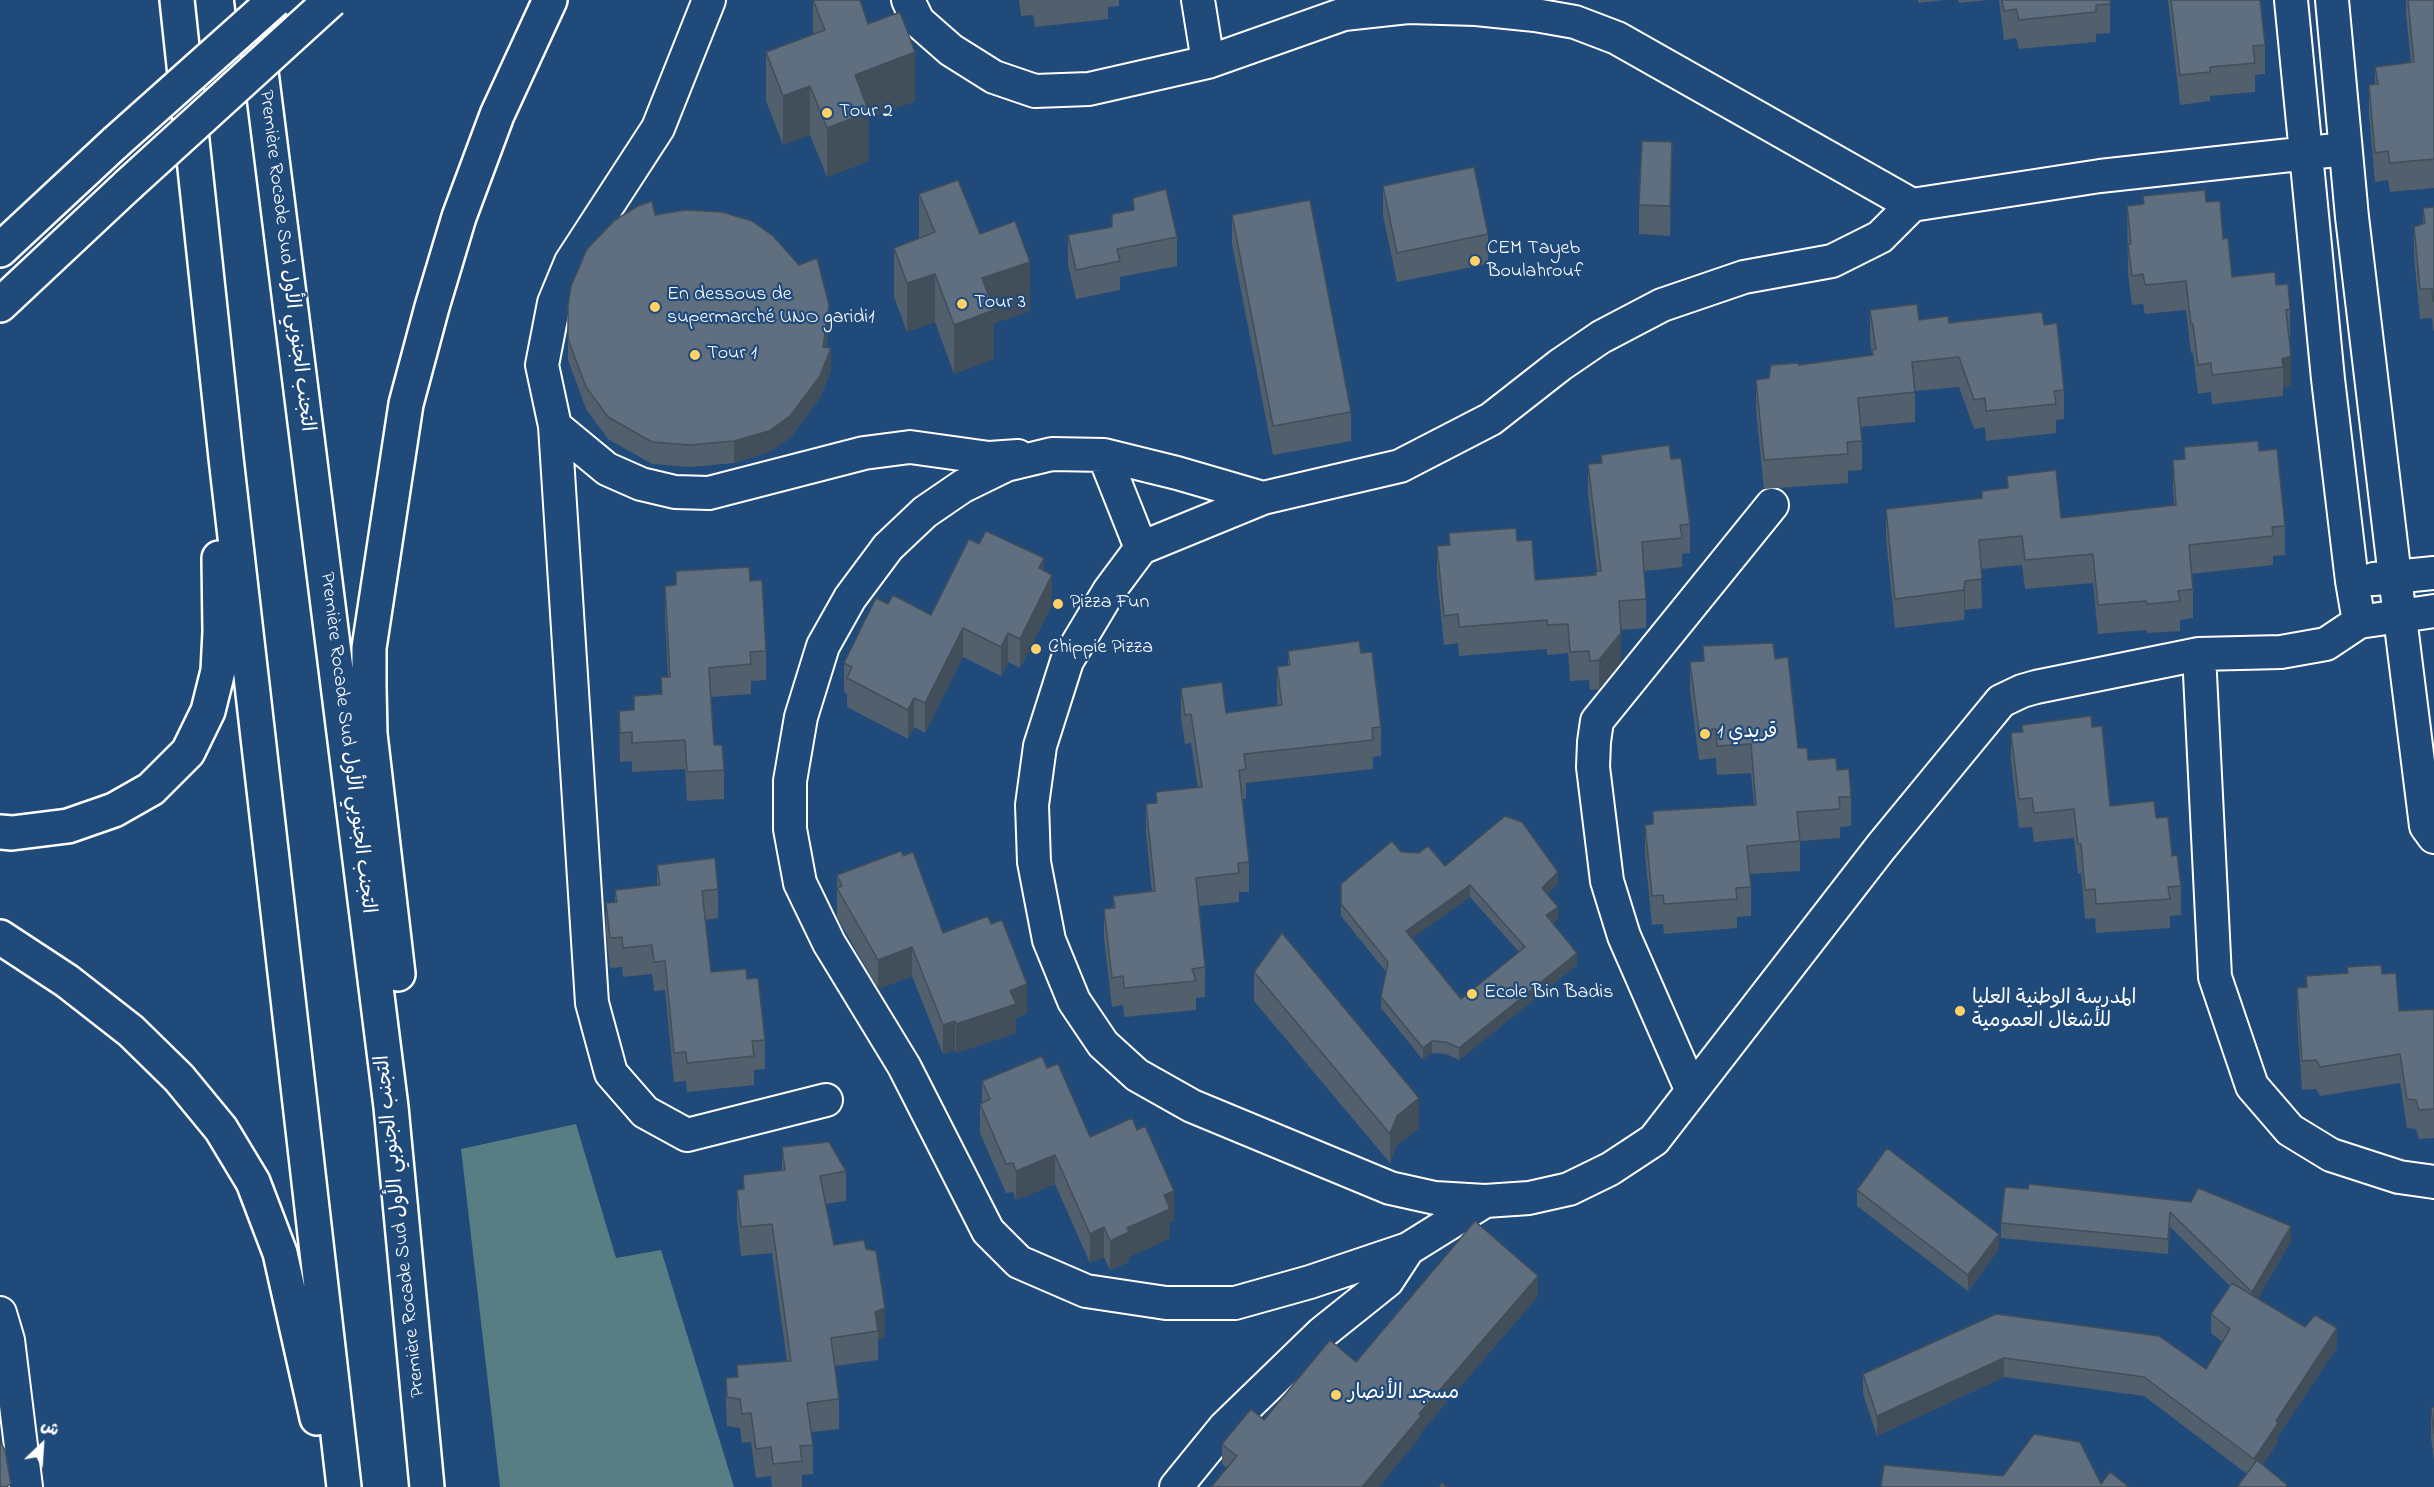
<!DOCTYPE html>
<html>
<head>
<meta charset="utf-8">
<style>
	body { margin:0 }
	#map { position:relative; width:2434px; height:1487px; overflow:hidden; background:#1f4a7a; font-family:"Indie Flower","Playpen Sans Arabic",sans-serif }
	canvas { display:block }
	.north { position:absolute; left:12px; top:1415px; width:60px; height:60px; -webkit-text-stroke:4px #1f4a7a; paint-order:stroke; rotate:25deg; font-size:16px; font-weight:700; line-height:24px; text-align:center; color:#fff }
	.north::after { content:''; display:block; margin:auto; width:21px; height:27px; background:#fff; clip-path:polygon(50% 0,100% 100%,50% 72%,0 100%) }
</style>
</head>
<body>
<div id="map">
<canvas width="2434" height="1487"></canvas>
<div class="north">ش</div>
</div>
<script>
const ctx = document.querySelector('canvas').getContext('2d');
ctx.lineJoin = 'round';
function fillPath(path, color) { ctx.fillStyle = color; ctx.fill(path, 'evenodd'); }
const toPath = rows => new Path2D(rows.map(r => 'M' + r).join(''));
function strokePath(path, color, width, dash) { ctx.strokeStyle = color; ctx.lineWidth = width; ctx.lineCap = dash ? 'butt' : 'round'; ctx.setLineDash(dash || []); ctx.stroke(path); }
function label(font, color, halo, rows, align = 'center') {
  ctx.font = font + ' "Indie Flower","Playpen Sans Arabic",sans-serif'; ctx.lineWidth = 4.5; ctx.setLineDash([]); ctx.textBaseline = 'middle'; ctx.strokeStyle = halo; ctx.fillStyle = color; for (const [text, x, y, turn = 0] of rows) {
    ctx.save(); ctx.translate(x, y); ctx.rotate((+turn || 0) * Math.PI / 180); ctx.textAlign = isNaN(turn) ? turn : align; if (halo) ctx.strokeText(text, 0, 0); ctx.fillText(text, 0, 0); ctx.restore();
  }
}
fillPath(toPath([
	[576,1124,616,1258,661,1250,734,1487,500,1487,461,1149]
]), '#587e83');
const minor = toPath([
	[709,0,658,128,571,262,554,303,542,365,555,426,607,469,641,484,675,492,709,493,864,453,910,447,989,458,1018,456],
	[908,0,918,21,951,50,994,77,1035,91,1089,89,1208,62,1344,14,1408,7,1476,9,1535,15,1575,22,1617,38,1912,205],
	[1198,0,1208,62],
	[2291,0,2328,379,2352,581,2359,622],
	[2332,0,2352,217,2395,577,2426,826,2434,837],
	[2345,149,2100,176,1912,205,1880,237,1832,261,1744,277,1662,305,1601,337,1560,365,1491,419,1400,466,1263,498,1141,548,1109,591,1067,661,1040,746,1032,805,1034,862,1049,940,1074,1001,1103,1044,1137,1075,1192,1106,1390,1188,1435,1198,1485,1201,1529,1198,1569,1189,1610,1169,1654,1140,1881,847,2001,701,2022,691,2036,687,2199,654,2281,652,2326,644,2359,622,2434,611],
	[555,426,592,1003,611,1073,645,1112,687,1135,826,1100],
	[1104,455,1141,548],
	[1263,498,1177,473,1104,455,1052,454,1006,465,963,486,925,512,888,547,850,598,823,646,801,717,790,781,790,829,800,883,829,943,904,1066,988,1231,1019,1262,1086,1291,1166,1303,1235,1303,1310,1282,1408,1249,1485,1201],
	[2374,579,2434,573],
	[2199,654,2215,977,2252,1086,2290,1130,2331,1155,2399,1177,2434,1182],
	[1691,1089,1624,936,1607,881,1593,767,1594,742,1597,721,1772,505],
	[0,1313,8,1340,26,1487],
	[1176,1487,1224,1428,1322,1333,1387,1281,1408,1249]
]);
const highway = toPath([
	[177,0,226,458,344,1487],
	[252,0,391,1107,427,1487],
	[0,250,116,142],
	[0,305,128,185],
	[0,832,12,833,68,826,114,810,151,789,188,752,208,711,218,671,220,632,219,558],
	[0,937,67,981,131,1031,179,1078,221,1129,253,1182,280,1253,317,1418],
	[398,974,370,734,369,688,369,648,406,404,432,307,459,217,497,115,550,0]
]);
strokePath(minor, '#fff', 36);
strokePath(highway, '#fff', 38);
strokePath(minor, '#1f4a7a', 32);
strokePath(highway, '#1f4a7a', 33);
const highwayBridge = toPath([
	[116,142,275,0],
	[128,185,331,0]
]);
strokePath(highwayBridge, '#fff', 38, []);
strokePath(highwayBridge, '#1f4a7a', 33);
fillPath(toPath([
	[813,0,868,24,915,101,869,118,869,161,827,177,810,135,783,145,766,101,766,52,813,34],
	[1019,0,1119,0,1119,6,1108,7,1108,19,1035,27,1033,15,1021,16],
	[1918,0,1945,0,1918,3],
	[1958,0,1989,0,1959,3],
	[1999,0,2110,0,2110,33,2096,34,2096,42,2019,49,2016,38,2004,40],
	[2168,0,2260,0,2265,45,2265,74,2255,75,2255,92,2210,96,2210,101,2180,105],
	[2406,0,2434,0,2434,188,2390,192,2388,180,2375,182,2369,114,2369,85,2375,84,2375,67,2411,63,2406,13],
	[1672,172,1670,236,1639,234,1639,205],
	[1383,186,1488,234,1488,264,1397,282,1383,215],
	[919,194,980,234,1030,311,994,323,994,359,954,374,935,322,907,332,894,297,894,248,919,238],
	[2143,196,2206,202,2223,239,2232,277,2276,285,2290,309,2290,338,2289,339,2291,385,2283,388,2283,396,2212,404,2211,392,2198,394,2193,353,2191,353,2186,310,2145,314,2143,304,2132,305,2128,273,2127,206,2143,204],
	[1133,198,1177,237,1177,266,1120,277,1120,290,1076,299,1068,265,1068,235,1112,227,1112,214,1133,210],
	[2434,207,2434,330,2433,331,2432,318,2420,319,2414,256,2414,227,2423,223,2423,208],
	[655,215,829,327,826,348,831,370,820,398,790,438,769,452,734,463,690,467,652,464,608,439,586,409,568,360,568,306],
	[1232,215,1351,412,1351,441,1273,455,1232,244],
	[1870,310,1919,320,1949,323,2044,325,2064,390,2064,419,2056,420,2056,433,1986,441,1985,427,1974,429,1959,387,1915,391,1915,422,1861,427,1862,441,1862,470,1848,471,1848,483,1764,489,1756,409,1756,380,1769,378,1799,365,1872,355,1870,339],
	[2184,447,2259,451,2285,526,2285,555,2273,556,2273,565,2191,574,2193,589,2193,618,2180,620,2180,631,2147,633,2146,630,2098,634,2093,583,2025,589,2022,565,1981,569,1982,608,1965,610,1964,620,1895,628,1886,538,1886,509,1982,498,1982,491,2007,488,2007,476,2061,518,2174,505,2173,489,2173,460,2184,459],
	[1601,455,1671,459,1690,524,1690,553,1682,554,1682,567,1644,571,1646,599,1646,628,1621,630,1621,662,1599,689,1590,690,1589,680,1570,681,1568,653,1547,655,1547,649,1459,656,1458,643,1444,645,1437,575,1437,546,1449,545,1449,533,1517,541,1535,580,1596,576,1597,571,1588,494,1588,464,1601,463],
	[979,544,1044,571,1052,605,1020,668,1008,662,1001,676,963,657,925,733,914,727,908,739,847,707,847,694,844,692,844,663,931,615],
	[676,571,750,581,766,651,766,680,751,681,751,694,711,697,714,745,724,770,724,799,687,801,685,769,632,772,632,761,620,762,619,711,634,710,634,696,661,694,661,677,668,677,665,615,665,586,676,585],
	[1703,646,1775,659,1798,748,1808,760,1837,770,1851,797,1851,826,1840,827,1840,838,1800,841,1800,871,1750,874,1751,887,1751,916,1737,917,1737,928,1664,934,1663,924,1652,925,1645,854,1645,825,1653,824,1653,811,1754,805,1751,773,1717,775,1716,758,1699,760,1690,691,1690,662,1703,661],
	[1288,651,1361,653,1381,727,1381,756,1373,757,1373,769,1246,783,1246,799,1242,799,1249,862,1249,892,1239,892,1239,902,1199,906,1205,967,1205,997,1196,998,1196,1010,1124,1017,1123,1005,1112,1007,1104,938,1104,909,1113,908,1113,896,1152,892,1146,833,1146,804,1156,803,1156,792,1198,788,1191,743,1185,744,1181,717,1181,688,1226,713,1278,706,1277,696,1277,667,1288,665],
	[2022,725,2092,727,2110,806,2156,818,2172,856,2181,886,2181,915,2170,916,2170,928,2096,933,2095,918,2085,919,2081,873,2078,874,2074,838,2034,842,2032,827,2019,828,2011,762,2011,733,2022,732],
	[1401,852,1419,853,1445,866,1558,884,1547,894,1558,919,1552,923,1577,965,1459,1060,1446,1054,1432,1053,1423,1060,1381,1008,1381,997,1386,972,1341,916,1341,884],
	[1470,897,1519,952,1461,999,1412,938],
	[903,856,943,933,1027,1013,1016,1018,1016,1033,956,1053,955,1050,943,1054,912,976,878,989,837,917,837,875],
	[657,865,718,889,718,918,705,920,711,972,747,979,765,1040,765,1069,754,1070,754,1085,687,1092,686,1081,674,1082,665,990,654,991,652,974,623,977,622,967,610,968,606,932,606,903,615,902,615,890,657,886],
	[1254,972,1419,1128,1397,1145,1390,1163,1254,1001],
	[2382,974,2399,1011,2434,1009,2434,1138,2419,1139,2416,1129,2407,1128,2400,1083,2320,1096,2316,1089,2302,1090,2297,1017,2297,988,2306,987,2306,976],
	[1047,1068,1090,1137,1174,1220,1170,1222,1170,1238,1129,1257,1129,1262,1110,1270,1104,1257,1090,1263,1055,1184,1016,1200,1013,1192,1006,1193,980,1133,980,1104,982,1103,982,1081],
	[782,1147,846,1171,846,1201,826,1204,834,1245,885,1337,878,1340,878,1360,835,1366,839,1399,839,1429,811,1432,813,1445,813,1474,802,1475,802,1487,772,1487,771,1476,756,1478,751,1442,742,1443,740,1428,727,1426,726,1407,726,1378,737,1377,737,1365,787,1362,772,1253,741,1256,737,1219,737,1190,743,1189,743,1175,782,1171],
	[2028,1189,2191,1202,2291,1241,2258,1298,2337,1347,2278,1436,2278,1442,2263,1465,2287,1487,2247,1474,2144,1396,2004,1377,1877,1436,1863,1394,1863,1374,1996,1314,2206,1369,2222,1342,2211,1333,2211,1314,2230,1286,2170,1227,2168,1254,2001,1238,2001,1223],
	[1857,1190,1999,1249,1968,1291,1857,1206],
	[1538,1296,1421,1432,1421,1436,1227,1468,1222,1464,1222,1444,1264,1420,1356,1362],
	[2434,1407,2434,1462,2431,1437,2431,1408]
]), '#525f6d');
fillPath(toPath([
	[915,52,915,101,869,118,869,161,827,177,827,128,855,75],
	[810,86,810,135,783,145,783,96],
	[1672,142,1672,172,1670,236,1670,206],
	[1030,262,1030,311,994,323,994,359,954,374,954,325,982,278],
	[935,274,935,322,907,332,907,283],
	[829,305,829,327,823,368,831,348,831,370,820,398,790,438,769,452,734,463,734,441,823,347],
	[2291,356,2291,385,2283,388,2283,367,2282,359],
	[1044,558,1044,588,1039,568],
	[1052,575,1052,605,1020,668,1020,639],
	[1965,581,1965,610,1964,620,1964,590],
	[963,628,963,657,925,733,925,703],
	[1008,633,1008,662,1001,676,1001,647],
	[1621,633,1621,662,1599,689,1599,660],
	[914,698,914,727,908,739,908,710],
	[1558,872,1558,884,1542,900,1542,888],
	[1470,885,1470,897,1406,943,1406,931],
	[1558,907,1558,919,1546,927,1546,915],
	[912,947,912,976,878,989,878,960],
	[1577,953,1577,965,1459,1060,1459,1048],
	[1027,984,1027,1013,1016,1018,1016,1033,956,1053,956,1024,1010,991],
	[955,1021,955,1050,943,1054,943,1025],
	[1432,1041,1432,1053,1423,1060,1423,1048],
	[1419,1098,1419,1128,1397,1145,1390,1163,1390,1134,1397,1116],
	[1055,1155,1055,1184,1016,1200,1016,1171],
	[1174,1191,1174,1220,1170,1222,1170,1238,1129,1257,1129,1262,1110,1270,1110,1241,1127,1228,1164,1195],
	[2170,1212,2170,1227,2168,1254,2168,1239],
	[2291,1226,2291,1241,2252,1308,2252,1292],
	[1104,1227,1104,1257,1090,1263,1090,1234],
	[1999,1234,1999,1249,1968,1291,1968,1275],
	[1538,1276,1538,1296,1421,1432,1421,1436,1379,1487,1362,1487,1419,1414],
	[885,1308,885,1337,878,1340,878,1331,875,1312],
	[2337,1328,2337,1347,2278,1436,2278,1442,2254,1479,2254,1459,2276,1421],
	[2004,1358,2004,1377,1877,1436,1877,1416]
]), '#424e59');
const building = toPath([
	[813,0,860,0,868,24,900,12,915,52,855,75,869,112,827,128,810,86,783,96,766,52,825,30,813,0],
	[2002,0,2110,0,2110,4,2096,5,2096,12,2019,20,2016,9,2004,11,2002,0],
	[2171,0,2260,0,2265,45,2253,46,2255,63,2210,67,2210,72,2180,75,2171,0],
	[2408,0,2434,0,2434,159,2390,163,2388,151,2375,153,2369,85,2378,84,2375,67,2414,62,2408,0],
	[1642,141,1672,142,1670,206,1639,205,1642,141],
	[1474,167,1488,234,1397,253,1383,186,1474,167],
	[958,180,980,234,1015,221,1030,262,982,278,994,310,954,325,935,274,907,283,894,248,935,232,919,194,958,180],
	[1166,189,1177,237,1117,249,1120,261,1076,270,1068,235,1112,227,1112,214,1134,210,1133,198,1166,189],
	[2205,190,2206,202,2220,201,2223,239,2228,238,2232,277,2275,272,2276,285,2288,284,2290,309,2286,310,2291,356,2282,359,2283,367,2212,375,2211,363,2198,365,2193,324,2191,324,2186,281,2145,285,2143,274,2132,276,2128,244,2131,244,2127,206,2144,204,2143,196,2205,190],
	[1310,200,1351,412,1273,426,1232,215,1310,200],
	[652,201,655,215,685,210,722,212,752,221,773,236,799,265,817,258,829,305,823,347,831,348,820,376,790,416,769,431,734,441,690,445,652,442,608,417,586,387,568,339,568,306,571,286,587,249,615,220,638,206,652,201],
	[2434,207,2434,301,2433,301,2432,289,2420,289,2414,227,2425,223,2423,208,2434,207],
	[1917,304,1919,320,1948,316,1949,323,2042,312,2044,325,2057,323,2064,390,2054,391,2056,404,1986,411,1985,398,1974,400,1959,357,1912,362,1915,392,1858,398,1862,441,1847,442,1848,454,1764,460,1756,380,1769,378,1771,365,1798,363,1799,365,1873,355,1872,350,1876,349,1870,310,1917,304],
	[2258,441,2259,451,2277,449,2285,526,2272,527,2273,536,2189,545,2193,589,2178,591,2180,601,2147,604,2146,601,2098,605,2093,554,2025,560,2022,536,1979,540,1982,579,1965,581,1964,590,1895,599,1886,509,1982,498,1982,491,2008,488,2007,476,2056,470,2061,518,2176,505,2173,460,2185,459,2184,447,2258,441],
	[1669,445,1671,459,1681,458,1690,524,1680,525,1682,538,1642,542,1646,599,1619,601,1621,633,1599,660,1590,661,1589,651,1570,652,1568,624,1547,625,1547,620,1459,627,1458,614,1444,616,1437,546,1450,545,1449,533,1516,528,1517,541,1532,540,1535,580,1596,575,1596,571,1601,571,1588,464,1602,463,1601,455,1669,445],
	[986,531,1044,558,1039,568,1052,575,1020,639,1008,633,1001,647,963,628,925,703,914,698,908,710,847,678,852,667,844,663,876,598,888,604,893,595,931,615,969,539,979,544,986,531],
	[749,567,750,581,762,580,766,651,750,652,751,664,709,668,714,745,722,745,724,770,687,772,685,740,632,743,632,732,620,733,619,711,634,710,634,696,662,694,661,677,670,677,665,586,676,585,676,571,749,567],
	[1359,641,1361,653,1372,652,1381,727,1372,728,1373,740,1244,754,1246,769,1239,770,1249,862,1238,863,1239,873,1196,878,1205,967,1192,969,1196,981,1124,988,1123,976,1112,978,1104,909,1115,908,1113,896,1155,891,1146,804,1157,803,1156,792,1202,787,1191,714,1185,715,1181,688,1222,682,1226,713,1282,705,1277,667,1290,665,1288,651,1359,641],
	[1773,643,1775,659,1788,657,1798,748,1807,748,1808,760,1836,758,1837,770,1849,769,1851,797,1839,797,1840,809,1797,812,1800,841,1747,846,1751,887,1736,888,1737,899,1664,904,1663,895,1652,896,1645,825,1653,824,1653,811,1756,805,1751,744,1717,746,1716,729,1699,731,1690,662,1704,661,1703,646,1773,643],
	[2091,716,2092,727,2102,726,2110,806,2154,801,2156,818,2168,817,2172,856,2177,855,2181,886,2168,887,2170,899,2096,904,2095,889,2085,890,2081,844,2078,844,2074,809,2034,813,2032,798,2019,799,2011,733,2023,732,2022,725,2091,716],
	[1505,816,1522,822,1558,872,1542,888,1558,907,1546,915,1577,953,1459,1048,1446,1042,1432,1041,1423,1048,1381,997,1388,962,1341,904,1341,884,1392,841,1401,852,1419,853,1428,846,1445,866,1505,816],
	[1470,885,1525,947,1461,999,1406,931,1470,885],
	[901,851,903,856,913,852,943,933,988,916,991,924,1002,920,1027,984,1010,991,1016,1004,956,1024,955,1021,943,1025,912,947,878,960,837,888,842,886,837,875,901,851],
	[715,858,718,889,702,891,711,972,746,969,747,979,758,978,765,1040,752,1041,754,1056,687,1063,686,1052,674,1053,665,961,654,962,652,945,623,948,622,937,610,938,606,903,617,902,615,890,660,885,657,865,715,858],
	[1282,933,1419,1098,1397,1116,1390,1134,1254,972,1282,933],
	[2381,965,2382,974,2396,973,2399,1011,2434,1009,2434,1109,2419,1110,2416,1100,2407,1099,2400,1054,2320,1067,2316,1060,2302,1061,2297,988,2307,987,2306,976,2348,973,2347,967,2381,965],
	[1042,1056,1047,1068,1058,1064,1090,1137,1132,1118,1137,1130,1145,1126,1174,1191,1164,1195,1170,1209,1127,1228,1129,1232,1110,1241,1104,1227,1090,1234,1055,1155,1016,1171,1013,1163,1006,1164,980,1104,990,1099,982,1081,1042,1056],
	[829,1142,846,1171,820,1176,834,1245,864,1240,866,1249,876,1251,885,1308,875,1312,878,1331,831,1338,839,1399,807,1403,813,1445,800,1446,802,1461,773,1464,771,1447,756,1449,751,1413,742,1414,740,1399,727,1397,726,1378,738,1377,737,1365,791,1361,772,1224,741,1227,737,1190,744,1189,743,1175,785,1170,782,1147,829,1142],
	[1887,1148,1999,1234,1968,1275,1857,1190,1887,1148],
	[2029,1184,2191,1202,2198,1188,2291,1226,2252,1292,2170,1212,2168,1239,2001,1223,2005,1187,2028,1189,2029,1184],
	[1475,1221,1538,1276,1419,1414,1421,1416,1362,1487,1211,1487,1237,1456,1222,1444,1251,1409,1264,1420,1330,1340,1356,1362,1475,1221],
	[2232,1283,2305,1327,2315,1315,2337,1328,2276,1421,2278,1423,2254,1459,2144,1377,2004,1358,1877,1416,1863,1374,1996,1314,2159,1336,2206,1369,2230,1329,2211,1314,2232,1283],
	[2434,1407,2434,1433,2431,1408,2434,1407],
	[2034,1434,2080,1442,2101,1484,2110,1472,2129,1487,1881,1487,1884,1465,2003,1476,2034,1434],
	[0,1441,5,1450,11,1484,6,1487,0,1487,0,1441],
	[2257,1460,2287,1485,2286,1487,2237,1487,2257,1460],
	[1442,1483,1447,1487,1439,1487,1442,1483]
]);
fillPath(building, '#5f6f7f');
strokePath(building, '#424e59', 1.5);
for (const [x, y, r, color] of [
	[827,113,6,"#ffd166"],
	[1475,261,6,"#ffd166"],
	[962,304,6,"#ffd166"],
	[655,307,6,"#ffd166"],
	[695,355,6,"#ffd166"],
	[1058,604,6,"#ffd166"],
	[1036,649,6,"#ffd166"],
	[1705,734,6,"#ffd166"],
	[1472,994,6,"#ffd166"],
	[1960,1011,6,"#ffd166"],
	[1336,1395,6,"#ffd166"]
]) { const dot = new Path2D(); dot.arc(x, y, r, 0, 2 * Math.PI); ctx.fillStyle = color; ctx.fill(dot); strokePath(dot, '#1f4a7a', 2); }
label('20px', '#fff', '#1f4a7a', [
	["Tour 2",839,113],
	["CEM Tayeb",1487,250],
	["Boulahrouf",1487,273],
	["En dessous de",667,296],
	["supermarché UNO garidi1",667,319],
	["Tour 3",974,304],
	["Tour 1",707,355],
	["Pizza Fun",1070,604],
	["Chippie Pizza",1048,649],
	["قريدي 1",1717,734],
	["Ecole Bin Badis",1484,994],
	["المدرسة الوطنية العليا",1972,1000],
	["للأشغال العمومية",1972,1023],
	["مسجد الأنصار",1348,1395]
], 'left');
label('20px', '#fff', '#1f4a7a', [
	["Première Rocade Sud التجنب الجنوبي الأول",285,261,83],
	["Première Rocade Sud التجنب الجنوبي الأول",346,743,83],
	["Première Rocade Sud التجنب الجنوبي الأول",402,1226,-96]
]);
</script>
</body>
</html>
